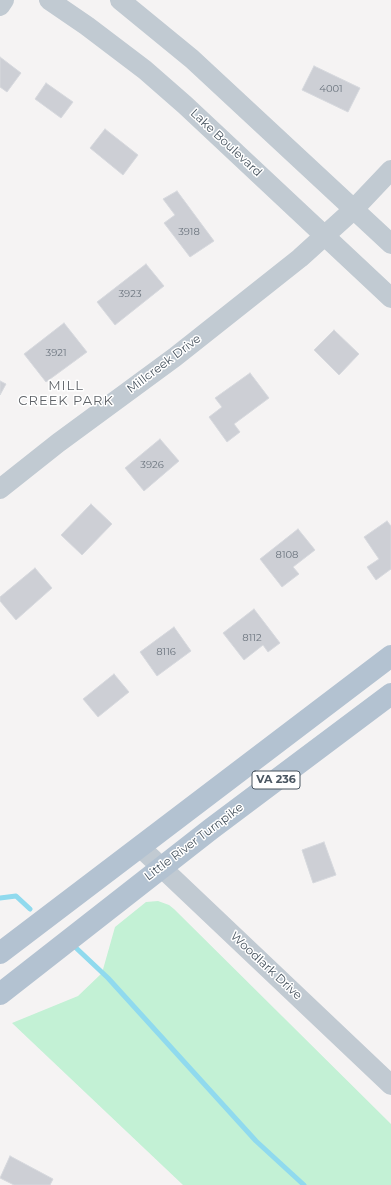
<!DOCTYPE html>
<html>
<head>
<meta charset="utf-8">
<style>
	body { margin:0 }
	canvas { display:block; background:#f5f3f3 }
</style>
</head>
<body>
<canvas width="391" height="1185"></canvas>
<script>
const ctx = document.querySelector('canvas').getContext('2d');
ctx.lineJoin = 'round';
function fillPath(path, color) { ctx.fillStyle = color; ctx.fill(path, 'evenodd'); }
const toPath = rows => new Path2D(rows.map(r => 'M' + r).join(''));
function strokePath(path, color, width, dash) { ctx.strokeStyle = color; ctx.lineWidth = width; ctx.lineCap = dash ? 'butt' : 'round'; ctx.setLineDash(dash || []); ctx.stroke(path); }
function label(font, color, halo, rows, align = 'center') {
  ctx.font = font + ' Montserrat,sans-serif'; ctx.lineWidth = 3; ctx.setLineDash([]); ctx.textBaseline = 'middle'; ctx.strokeStyle = halo; ctx.fillStyle = color; for (const [text, x, y, turn = 0] of rows) {
    ctx.save(); ctx.translate(x, y); ctx.rotate((+turn || 0) * Math.PI / 180); ctx.textAlign = isNaN(turn) ? turn : align; if (halo) ctx.strokeText(text, 0, 0); ctx.fillText(text, 0, 0); ctx.restore();
  }
}
fillPath(toPath([
	[158,901,169,905,174,909,391,1124,391,1185,183,1185,12,1023,78,996,102,973,115,927,146,902]
]), '#c3f1d5');
strokePath(toPath([
	[0,898,16,896,30,909],
	[74,946,108,978,256,1141,304,1185]
]), '#90daee', 5);
const building = toPath([
	[0,57,21,73,7,92,0,87,0,57],
	[314,66,360,88,348,112,302,90,314,66],
	[46,83,73,102,61,118,35,99,46,83],
	[105,129,138,155,123,175,90,148,105,129],
	[177,191,214,241,190,257,164,223,175,215,163,199,177,191],
	[146,264,164,286,115,325,97,302,146,264],
	[64,323,87,352,46,382,24,354,64,323],
	[334,330,359,354,339,375,314,350,334,330],
	[250,373,269,398,234,424,240,432,227,442,209,417,222,407,215,398,250,373],
	[0,381,6,384,0,395,0,381],
	[160,439,179,461,144,491,125,468,160,439],
	[91,504,112,524,82,555,61,535,91,504],
	[387,521,391,526,391,569,376,580,367,567,379,559,364,537,387,521],
	[298,529,315,550,293,567,299,574,282,587,260,559,298,529],
	[35,568,52,588,16,620,0,601,0,597,35,568],
	[254,609,280,643,268,652,263,645,244,660,223,633,254,609],
	[174,627,191,651,157,676,140,652,174,627],
	[114,674,129,692,98,717,83,699,114,674],
	[324,842,336,875,313,883,302,850,324,842],
	[10,1156,53,1179,50,1185,14,1185,0,1178,10,1156]
]);
fillPath(building, '#cdcfd5');
strokePath(building, '#d7d9de', 1);
strokePath(toPath([
	[49,0,87,26,145,70,185,105,391,298],
	[120,0,192,59,391,244],
	[0,6,4,0],
	[0,489,58,443,175,357,300,258,353,210,391,170],
	[140,847,391,1085]
]), '#c1cad2', 20);
strokePath(toPath([
	[0,953,391,656],
	[0,994,211,829,391,694]
]), '#b3c2d1', 22);
label('10px', '#6b747e', null, [
	["4001",331,89],
	["3918",189,232],
	["3923",130,294],
	["3921",56,353],
	["3926",152,465],
	["8108",287,555],
	["8112",252,638],
	["8116",166,652]
]);
for (const [x, y, w] of [
	[276,780,48]
]) { const box = new Path2D(); box.roundRect(x - w / 2, y - 9, w, 18, 3); ctx.fillStyle = '#fff'; ctx.fill(box); strokePath(box, '#4a5661', 1); }
label('bold 11px', '#4a5661', null, [
	["VA 236",276,780]
]);
label('12px', '#4a5661', '#fff', [
	["Lake Boulevard",226,143,43],
	["Millcreek Drive",164,364,-37],
	["Little River Turnpike",194,842,-37],
	["Woodlark Drive",266,966,43]
]);
ctx.letterSpacing = '1px';
label('13px', '#5f6368', '#fff', [
	["MILL",66,386],
	["CREEK PARK",66,401]
]);
ctx.letterSpacing = '0px';
</script>
</body>
</html>
